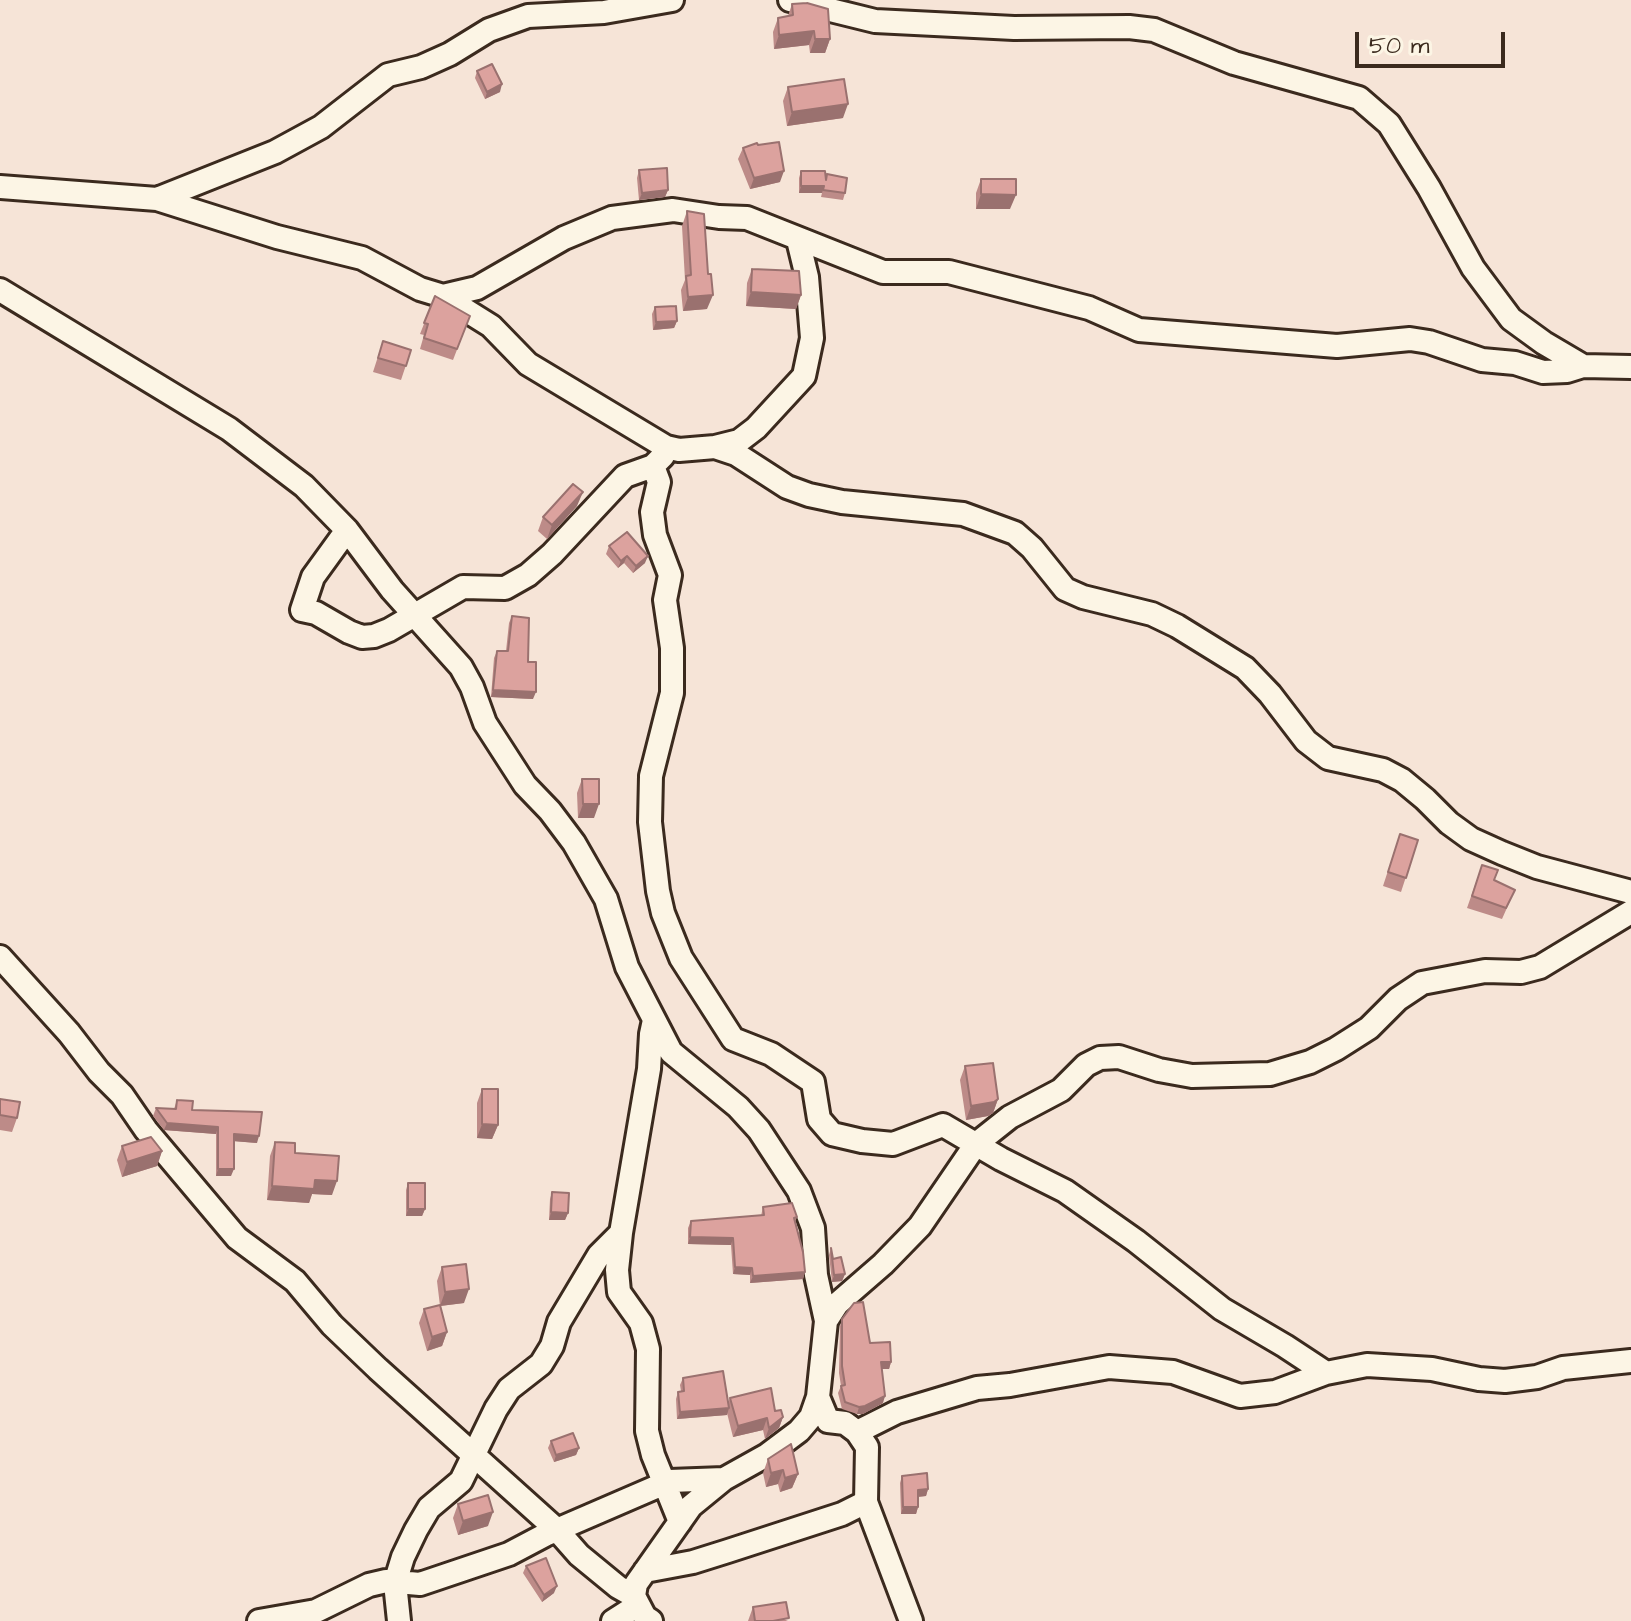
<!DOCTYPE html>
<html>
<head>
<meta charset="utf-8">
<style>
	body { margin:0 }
	#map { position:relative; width:1631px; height:1621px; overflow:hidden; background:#f6e4d7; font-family:"Architects Daughter",sans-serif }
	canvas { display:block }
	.scale { position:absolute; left:1355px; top:32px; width:150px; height:36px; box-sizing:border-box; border:4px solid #3b2a1e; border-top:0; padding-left:10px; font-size:24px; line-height:28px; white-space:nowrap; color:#3b2a1e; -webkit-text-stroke:6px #fcf5e5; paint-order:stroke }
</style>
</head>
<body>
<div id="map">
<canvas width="1631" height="1621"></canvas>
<div class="scale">50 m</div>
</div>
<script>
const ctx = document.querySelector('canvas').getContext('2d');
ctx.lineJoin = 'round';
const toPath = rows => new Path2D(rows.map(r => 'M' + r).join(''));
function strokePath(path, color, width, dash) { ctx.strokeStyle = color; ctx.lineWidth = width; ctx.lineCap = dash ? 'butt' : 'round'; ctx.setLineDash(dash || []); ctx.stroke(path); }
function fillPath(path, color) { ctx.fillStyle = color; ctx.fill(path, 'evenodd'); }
const street = toPath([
	[790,0,875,21,1014,28,1129,27,1154,30,1234,63,1359,98,1389,124,1429,188,1473,268,1511,319,1544,343,1583,366],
	[0,187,157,199,277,237,362,258,420,289,443,296,477,288,564,238,612,218,673,210,719,217,747,218,883,272,949,272,1089,308,1139,330,1337,346,1410,339,1429,342,1482,360,1515,363,1543,372,1567,371,1583,366,1631,367],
	[157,199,275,152,321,127,388,75,421,67,450,54,489,30,528,16,604,12,672,0],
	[0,290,229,429,304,486,347,530,392,590,461,667,472,687,485,723,525,785,550,811,574,843,606,899,627,967,671,1052,738,1107,759,1130,799,1191,813,1228,816,1275,826,1321,818,1397,811,1417,799,1431,767,1455,724,1479,691,1506,636,1584,634,1596,645,1617,651,1621],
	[443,296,491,326,528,364,666,447,679,450,715,447,739,441,756,428,804,376,812,338,807,277,798,240],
	[715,447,736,454,787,487,809,495,842,502,963,514,1015,533,1032,548,1065,589,1083,597,1152,614,1177,626,1245,668,1270,694,1306,741,1328,758,1383,770,1402,780,1425,799,1449,823,1471,839,1502,853,1537,867,1631,892],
	[653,466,659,482,652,512,655,535,670,575,665,600,672,648,672,693,651,776,650,822,658,891,663,913,681,958,733,1039,771,1054,813,1082,819,1119,832,1134,862,1141,893,1144,943,1125,1001,1159,1065,1191,1136,1241,1222,1309,1285,1346,1326,1373],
	[347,530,313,577,302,610,316,613,349,632,362,637,374,636,389,630,463,587,505,588,528,575,552,554,625,476,653,466,663,456],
	[0,957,69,1033,99,1072,122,1095,146,1130,237,1238,295,1281,332,1325,378,1369,557,1530,579,1555,618,1587,634,1596],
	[654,1020,651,1034,649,1069,621,1233,617,1270,619,1292,641,1323,648,1349,647,1431,653,1455,680,1522],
	[826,1321,837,1304,883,1264,920,1226,976,1144,1010,1117,1061,1090,1086,1065,1100,1058,1119,1057,1159,1070,1192,1076,1270,1074,1310,1062,1336,1049,1369,1028,1398,999,1422,983,1485,971,1521,972,1540,967,1631,912],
	[818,1397,828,1421,845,1423,857,1432,897,1412,977,1388,1010,1385,1109,1367,1173,1372,1240,1396,1275,1392,1326,1373,1367,1365,1432,1369,1479,1379,1505,1381,1537,1377,1563,1368,1631,1361],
	[857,1432,867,1447,866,1502,911,1621],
	[645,1571,693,1562,728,1551,842,1514,866,1502],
	[259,1621,316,1611,369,1585,386,1581,420,1584,509,1554,545,1535,670,1481,724,1479],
	[399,1621,395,1583,403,1557,416,1530,429,1508,461,1481,496,1409,509,1389,541,1364,552,1346,559,1322,599,1255,621,1233],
	[613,1621,638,1605]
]);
strokePath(street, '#3b2a1e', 28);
strokePath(street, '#fcf5e5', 22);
fillPath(toPath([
	[792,4,830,39,825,53,810,53,809,45,774,49,773,32,778,18,788,16],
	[477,71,500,92,485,99,475,78],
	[788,87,843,118,787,126,783,101],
	[743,148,780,182,750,189,738,159],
	[639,170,668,190,665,197,639,200,637,178],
	[801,171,826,178,845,193,843,200,821,197,822,193,799,193,799,178],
	[981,179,1010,209,976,209,976,193],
	[687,211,707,309,683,311,681,290,685,280,682,226],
	[752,269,801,295,796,309,746,306,747,283],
	[435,296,470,316,453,360,420,349,424,335,420,334],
	[655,307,677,321,674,328,653,330,652,314],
	[383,341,411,350,401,380,373,372],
	[577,506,547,539,538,531,543,517],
	[609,546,645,563,633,573,624,563,618,568,606,554],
	[512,616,528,662,533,699,491,697,494,658,497,651,506,651,509,623],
	[582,779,594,818,578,818,577,793],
	[1400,834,1418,840,1401,892,1383,886],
	[1482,865,1510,901,1502,919,1467,908],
	[965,1066,998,1099,993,1113,988,1116,966,1120,960,1080],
	[482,1089,498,1125,492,1139,477,1138,477,1103],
	[0,1099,17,1118,12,1132,0,1130],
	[177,1100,192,1110,257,1143,234,1141,231,1176,216,1176,216,1134,164,1130,153,1116,156,1108,174,1109],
	[275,1142,295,1153,332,1195,312,1194,309,1203,267,1200,270,1156],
	[122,1146,162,1151,157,1166,122,1177,117,1160],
	[408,1183,425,1209,422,1216,406,1216,406,1190],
	[552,1192,568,1213,565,1220,549,1220,550,1199],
	[763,1207,797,1217,795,1222,805,1272,803,1279,750,1283,750,1275,733,1274,731,1245,688,1244,688,1228,691,1221,761,1216],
	[831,1248,833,1259,845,1274,842,1281,832,1282,829,1255],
	[442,1267,464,1303,440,1306,437,1281],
	[424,1309,447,1332,442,1346,427,1351,419,1323],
	[842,1319,891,1362,889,1369,882,1369,883,1403,863,1414,857,1414,842,1409,838,1393,841,1386,839,1373,840,1326],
	[683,1378,728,1403,730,1398,775,1411,783,1417,779,1428,765,1439,763,1430,733,1437,727,1413,727,1415,677,1419,676,1399,678,1392,681,1391,680,1385],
	[551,1441,579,1448,576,1455,554,1462,548,1448],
	[768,1459,798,1474,792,1488,780,1492,778,1484,766,1487,763,1473],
	[902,1476,928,1489,926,1496,918,1497,918,1507,916,1514,901,1514,900,1483],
	[458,1504,488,1526,458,1535,453,1518],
	[526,1566,554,1593,542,1602,523,1573],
	[753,1607,788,1621,748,1621]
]), '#bd8b88');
fillPath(toPath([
	[814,31,809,45,774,49,779,35],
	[815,39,830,39,825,53,810,53],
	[502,84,500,92,485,99,487,92],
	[848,104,843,118,787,126,792,112],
	[784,171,780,182,750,189,754,178],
	[801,186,824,186,822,193,799,193],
	[668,190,665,197,639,200,642,193],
	[981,194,1016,195,1010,209,976,209],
	[751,292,801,295,796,309,746,306],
	[713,295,707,309,683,311,688,297],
	[677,321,674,328,653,330,656,322],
	[583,492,577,506,547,539,552,525],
	[627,556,624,563,618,568,621,561],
	[648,556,645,563,633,573,636,566],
	[493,690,536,692,533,699,491,697],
	[583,804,599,804,594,818,578,818],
	[998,1099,993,1113,988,1116,966,1120,971,1106],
	[167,1123,218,1127,216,1134,164,1130],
	[482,1124,498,1125,492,1139,477,1138],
	[234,1134,259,1136,257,1143,232,1141],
	[162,1151,157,1166,122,1177,127,1162],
	[218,1169,234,1169,231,1176,216,1176],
	[315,1180,337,1181,332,1195,312,1194,309,1203,267,1200,272,1186],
	[408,1209,425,1209,422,1216,406,1216],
	[551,1212,568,1213,565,1220,549,1220],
	[690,1237,733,1238,731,1245,688,1244],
	[735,1267,752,1268,750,1275,733,1274],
	[805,1272,803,1279,750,1283,753,1276],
	[845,1274,842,1281,832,1282,834,1275],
	[469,1289,464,1303,440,1306,445,1292],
	[447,1332,442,1346,427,1351,432,1337],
	[881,1362,891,1362,889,1369,879,1369],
	[885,1396,883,1403,863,1414,857,1414,859,1407],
	[729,1408,727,1415,677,1419,680,1412],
	[783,1417,779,1428,765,1439,769,1428],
	[767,1418,763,1430,733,1437,738,1426],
	[579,1448,576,1455,554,1462,556,1455],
	[783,1470,778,1484,766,1487,771,1473],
	[798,1474,792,1488,780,1492,785,1478],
	[928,1489,926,1496,915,1497,918,1490],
	[903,1507,918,1507,916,1514,901,1514],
	[493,1512,488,1526,458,1535,463,1521],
	[557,1586,554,1593,542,1602,544,1595]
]), '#9a716f');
const building = toPath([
	[807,3,828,9,830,39,815,39,814,31,779,35,778,18,793,15,792,4,807,3],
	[492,64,502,84,487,92,477,71,492,64],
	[844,79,848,104,792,112,788,87,844,79],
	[779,142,784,171,754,178,743,148,757,143,758,145,779,142],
	[667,168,668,190,642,193,639,170,667,168],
	[801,171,825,171,826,180,827,174,847,178,845,193,823,190,824,186,801,186,801,171],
	[981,179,1016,179,1016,195,981,194,981,179],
	[687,211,704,214,708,274,711,274,713,295,688,297,686,276,691,275,687,211],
	[752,269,799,271,801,295,751,292,752,269],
	[435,296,470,316,457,349,424,338,428,324,424,323,435,296],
	[676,306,677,321,656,322,655,307,676,306],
	[383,341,411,350,406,366,378,358,383,341],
	[573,484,583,492,552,525,543,517,573,484],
	[627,532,648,556,636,566,627,556,621,561,609,546,627,532],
	[512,616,529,618,528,662,536,662,536,692,493,690,497,651,508,651,512,616],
	[582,779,599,779,599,804,583,804,582,779],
	[1400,834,1418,840,1406,878,1388,872,1400,834],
	[1482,865,1498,870,1494,880,1515,890,1506,908,1472,896,1482,865],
	[993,1063,998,1099,994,1102,971,1106,965,1066,993,1063],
	[482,1089,498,1089,498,1125,482,1124,482,1089],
	[0,1099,20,1102,17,1118,0,1115,0,1099],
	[177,1100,193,1101,192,1110,262,1112,259,1136,234,1134,234,1169,218,1169,218,1127,167,1123,156,1108,176,1109,177,1100],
	[151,1137,162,1151,127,1162,122,1146,151,1137],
	[275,1142,295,1143,295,1153,339,1156,337,1181,315,1180,314,1189,272,1186,275,1142],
	[408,1183,425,1183,425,1209,408,1209,408,1183],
	[552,1192,569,1193,568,1213,551,1212,552,1192],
	[792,1203,797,1217,794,1218,803,1252,805,1272,753,1276,752,1268,735,1267,733,1238,690,1237,691,1221,764,1215,763,1207,792,1203],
	[831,1248,833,1259,841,1257,845,1274,834,1275,831,1248],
	[466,1264,469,1289,445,1292,442,1267,466,1264],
	[863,1302,870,1343,890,1342,891,1362,881,1362,885,1396,865,1406,859,1407,845,1402,841,1386,845,1385,842,1366,842,1319,854,1303,863,1302],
	[440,1305,447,1332,432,1337,424,1309,440,1305],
	[723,1371,729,1408,680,1412,678,1392,684,1391,683,1378,723,1371],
	[771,1388,775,1411,781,1410,783,1417,769,1428,767,1418,738,1426,730,1398,771,1388],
	[573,1433,579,1448,556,1455,551,1441,573,1433],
	[791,1444,798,1474,785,1478,783,1470,771,1473,768,1459,791,1444],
	[927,1473,928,1489,918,1490,918,1507,903,1507,902,1476,927,1473],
	[488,1495,493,1512,463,1521,458,1504,488,1495],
	[546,1558,557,1586,544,1595,526,1566,546,1558],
	[786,1602,789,1618,773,1621,755,1621,753,1607,786,1602]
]);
fillPath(building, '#dca29e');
strokePath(building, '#9a716f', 2);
</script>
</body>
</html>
